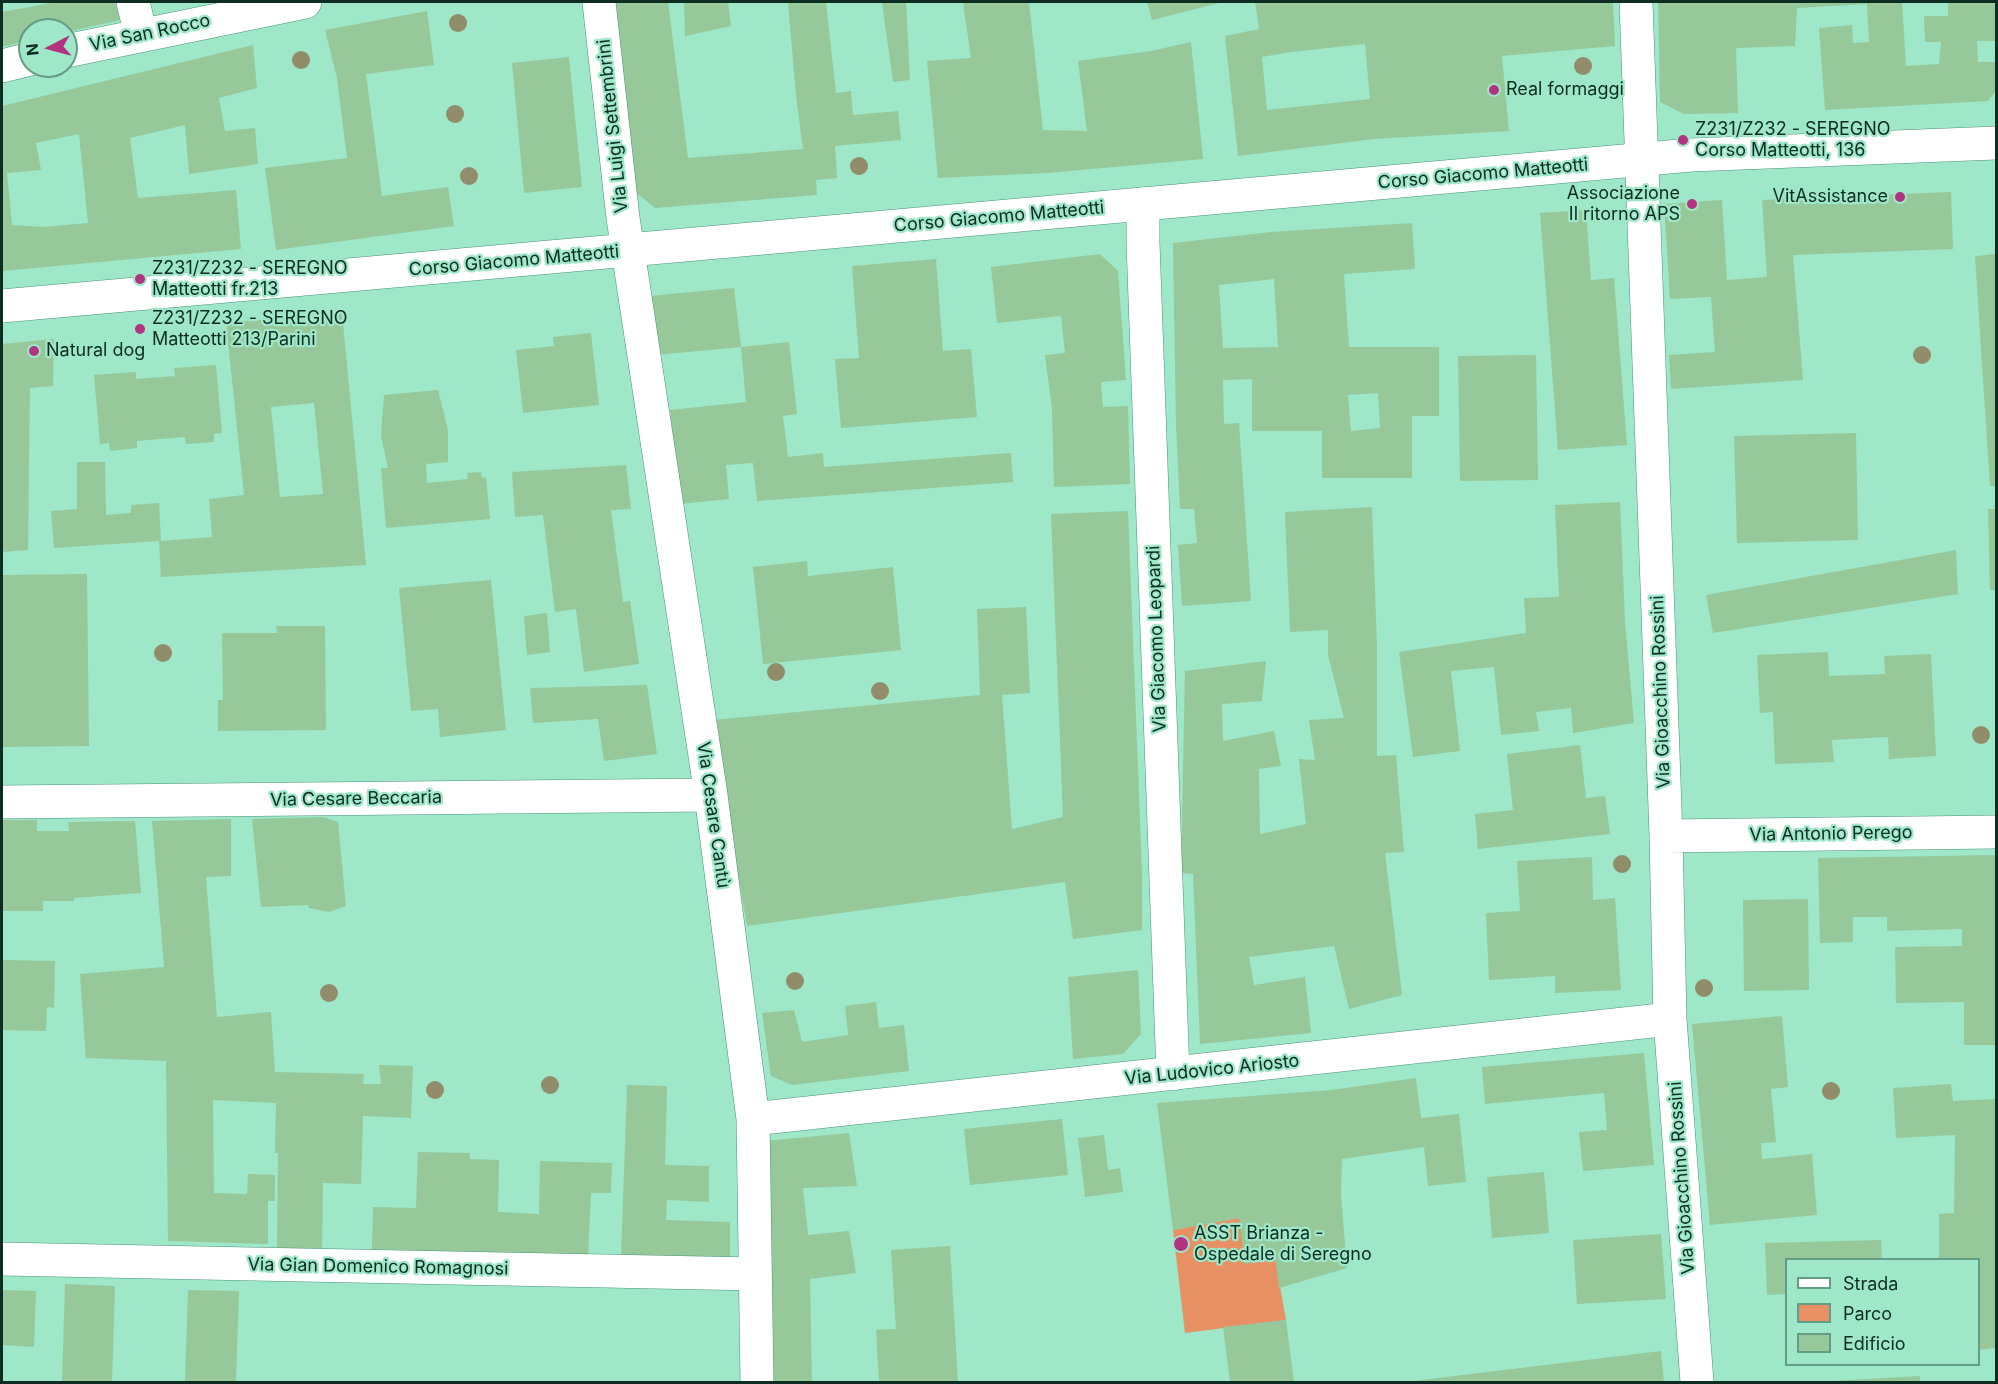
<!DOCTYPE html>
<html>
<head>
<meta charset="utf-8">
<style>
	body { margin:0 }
	#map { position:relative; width:1998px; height:1384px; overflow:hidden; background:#9ee7c9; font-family:Inter,sans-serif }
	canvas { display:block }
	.frame { position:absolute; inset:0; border:3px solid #0e2d22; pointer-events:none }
	.legend { position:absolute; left:1785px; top:1258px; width:195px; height:108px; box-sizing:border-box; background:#9ee7c9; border:2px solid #649d86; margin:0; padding:8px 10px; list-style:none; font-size:18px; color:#0e2d22 }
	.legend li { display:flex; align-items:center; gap:12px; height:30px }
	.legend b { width:30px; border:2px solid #649d86 }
	.north { position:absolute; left:18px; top:18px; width:60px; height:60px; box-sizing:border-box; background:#9ee7c9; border:2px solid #649d86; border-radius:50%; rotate:264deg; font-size:16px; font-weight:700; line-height:24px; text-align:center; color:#0e2d22 }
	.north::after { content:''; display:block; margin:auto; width:21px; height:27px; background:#b13381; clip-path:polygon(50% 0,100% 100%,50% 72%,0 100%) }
</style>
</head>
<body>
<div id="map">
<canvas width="1998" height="1384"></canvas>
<div class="frame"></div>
<ul class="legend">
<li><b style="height:8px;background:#fff"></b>Strada</li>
<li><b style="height:16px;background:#e79064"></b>Parco</li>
<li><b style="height:16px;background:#96c89a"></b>Edificio</li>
</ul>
<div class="north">N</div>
</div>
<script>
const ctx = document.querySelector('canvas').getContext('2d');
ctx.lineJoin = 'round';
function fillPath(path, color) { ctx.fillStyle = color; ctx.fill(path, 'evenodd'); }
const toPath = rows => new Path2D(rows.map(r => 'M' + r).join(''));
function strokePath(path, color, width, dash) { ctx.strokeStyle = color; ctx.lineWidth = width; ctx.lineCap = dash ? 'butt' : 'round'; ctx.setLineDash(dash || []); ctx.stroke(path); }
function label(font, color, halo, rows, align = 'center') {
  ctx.font = font + ' Inter,sans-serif'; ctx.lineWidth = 4.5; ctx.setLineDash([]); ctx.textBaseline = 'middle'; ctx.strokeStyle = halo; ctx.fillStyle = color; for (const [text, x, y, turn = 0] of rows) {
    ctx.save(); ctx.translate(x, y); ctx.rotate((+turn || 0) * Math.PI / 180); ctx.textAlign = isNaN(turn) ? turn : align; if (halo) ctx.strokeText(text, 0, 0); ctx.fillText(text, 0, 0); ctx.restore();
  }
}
fillPath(toPath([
	[1239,1218,1275,1258,1286,1320,1185,1333,1173,1230]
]), '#e79064');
fillPath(toPath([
	[56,2,117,2,121,20,66,32,66,30,30,30,30,40,2,47,2,12],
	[612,2,668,2,688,158,803,149,796,96,788,2,826,2,836,93,851,91,853,115,898,111,901,140,835,146,837,178,816,180,817,195,655,208,632,189],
	[684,2,728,2,731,26,685,36],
	[882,2,906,2,910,80,893,82],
	[963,2,1029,2,1043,130,1087,131,1078,61,1151,51,1191,42,1203,159,1047,173,938,178,927,61,971,58],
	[1147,2,1223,2,1152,20],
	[1255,2,1613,2,1615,46,1502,56,1509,131,1374,139,1238,156,1225,36,1259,29],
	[1365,44,1370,99,1267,110,1262,57,1291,52],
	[1658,2,1902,2,1906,66,1939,64,1941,42,1925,42,1924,16,1948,16,1948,2,1996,2,1996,41,1977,41,1978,62,1996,62,1996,91,1988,101,1825,110,1819,28,1852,25,1853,43,1869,42,1867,4,1797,8,1795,46,1736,48,1738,113,1684,114,1660,102],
	[427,11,434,65,366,74,382,196,448,187,454,226,276,250,265,168,347,158,337,78,325,30],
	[253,45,257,88,219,98,225,131,255,128,258,164,189,174,185,125,130,138,138,198,236,190,241,249,2,271,2,106],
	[79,134,88,223,43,227,12,225,7,173,41,170,36,143],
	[569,57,582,187,524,193,512,63],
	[1951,192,1953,249,1793,255,1803,380,1671,389,1669,355,1715,352,1711,297,1670,299,1664,204,1722,200,1727,280,1767,277,1762,200],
	[1586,210,1591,280,1614,278,1627,445,1558,450,1540,213],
	[1412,223,1415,269,1344,274,1349,347,1439,347,1439,416,1412,416,1412,478,1322,478,1322,431,1252,431,1252,379,1223,380,1224,424,1239,423,1251,601,1182,606,1178,545,1197,543,1194,509,1180,509,1176,426,1173,243,1271,232],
	[1274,279,1278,347,1223,348,1219,285],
	[1378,393,1380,428,1351,431,1348,395],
	[1100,254,1118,271,1126,380,1101,382,1103,407,1128,406,1130,484,1054,487,1052,409,1045,355,1065,353,1061,316,997,323,991,267],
	[1996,254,1996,486,1990,486,1975,256],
	[936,259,943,351,971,349,977,417,841,428,835,359,859,358,852,266],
	[734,288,741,347,656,355,649,296],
	[342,312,366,565,161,577,159,541,54,548,51,511,77,509,77,462,105,462,106,515,131,513,131,505,159,503,161,541,212,537,209,499,244,495,226,323],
	[314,403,323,494,280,497,271,407],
	[591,333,599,405,523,413,516,350,554,346,553,337],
	[54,339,53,386,30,388,28,550,2,552,2,344],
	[789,342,797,414,783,416,788,457,823,453,824,467,1011,453,1013,482,757,501,753,463,726,465,729,499,680,504,670,410,746,402,741,347],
	[1536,355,1538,480,1460,481,1458,356],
	[216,365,222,433,214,434,214,442,186,444,185,437,137,441,137,448,110,451,109,443,100,444,94,375,136,372,136,379,175,376,174,368],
	[438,390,448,430,448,462,426,464,427,483,468,479,467,473,481,472,482,478,486,477,490,519,386,528,381,468,388,468,381,436,384,395],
	[1856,433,1858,540,1737,543,1734,436],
	[626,465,631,509,611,510,623,602,630,601,639,664,584,672,576,609,555,612,543,515,515,517,512,472],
	[1620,502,1625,622,1634,723,1573,733,1571,708,1536,712,1539,731,1501,735,1494,667,1451,671,1460,751,1413,757,1399,652,1526,633,1524,598,1559,597,1555,505],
	[1372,507,1377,645,1377,756,1396,755,1404,852,1385,853,1402,995,1349,1009,1334,946,1249,957,1254,985,1305,977,1311,1033,1200,1044,1193,874,1181,873,1185,671,1266,661,1262,701,1222,704,1223,741,1274,731,1281,766,1259,769,1260,834,1306,824,1299,759,1315,760,1309,720,1344,718,1328,655,1328,630,1290,632,1285,512],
	[1988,509,1996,509,1996,590,1990,590],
	[1128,511,1142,872,1142,930,1073,939,1065,882,747,926,712,720,980,695,977,609,1026,607,1030,693,1002,695,1012,829,1063,817,1051,514],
	[1956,550,1958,594,1713,633,1706,595],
	[807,561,808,576,893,567,901,650,763,664,753,567],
	[87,574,89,746,2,747,2,575],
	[491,580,506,730,440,737,438,709,411,711,399,588],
	[547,613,550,652,527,655,524,616],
	[276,626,325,626,326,730,218,731,218,700,223,700,222,633,277,633],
	[1828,652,1829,676,1885,674,1884,656,1931,654,1936,756,1889,759,1888,737,1832,740,1834,762,1775,764,1773,712,1760,713,1757,655],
	[647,685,657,754,604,761,598,719,533,723,530,688],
	[1580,745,1586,798,1605,796,1610,834,1478,849,1475,814,1513,810,1507,754],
	[323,817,338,822,346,906,329,912,309,908,308,905,261,907,252,819],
	[231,819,231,876,206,877,217,1017,271,1012,275,1072,364,1074,363,1084,381,1084,379,1065,413,1066,411,1118,363,1116,361,1184,323,1183,322,1249,277,1248,278,1153,275,1153,276,1103,213,1100,214,1193,247,1194,248,1174,275,1175,275,1201,268,1201,268,1244,168,1241,166,1061,86,1058,80,974,164,967,152,821],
	[2,820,37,820,37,831,69,831,68,822,135,821,141,893,74,898,74,901,43,901,43,911,2,911],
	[1996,855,1996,1045,1964,1045,1964,1002,1896,1003,1895,947,1962,946,1962,929,1887,931,1887,917,1853,917,1853,942,1820,943,1818,858],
	[1592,857,1593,900,1615,898,1621,990,1555,993,1555,976,1489,980,1486,913,1520,911,1517,861],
	[1808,899,1809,990,1744,991,1743,900],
	[2,960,55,961,54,1008,47,1007,46,1031,2,1030],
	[1138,970,1141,1034,1123,1054,1073,1059,1068,977],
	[876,1002,879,1028,904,1025,909,1071,792,1085,771,1076,762,1013,794,1010,802,1042,848,1035,845,1006],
	[1782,1016,1788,1087,1771,1089,1776,1142,1761,1143,1762,1159,1812,1154,1817,1215,1710,1225,1692,1024],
	[1644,1053,1654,1165,1583,1171,1579,1132,1607,1130,1604,1093,1485,1104,1482,1067],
	[1416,1078,1421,1118,1459,1114,1466,1182,1428,1186,1424,1147,1342,1159,1341,1195,1347,1268,1279,1288,1275,1258,1245,1264,1239,1218,1173,1230,1157,1103,1332,1090],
	[1951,1084,1953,1101,1996,1099,1996,1348,1978,1350,1978,1260,1939,1260,1939,1214,1954,1213,1955,1135,1896,1138,1893,1088],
	[627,1085,667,1086,665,1165,709,1166,709,1202,667,1200,666,1220,730,1222,730,1258,621,1260],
	[1062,1119,1068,1175,970,1185,964,1129],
	[849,1133,857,1186,803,1188,808,1235,849,1231,856,1273,810,1279,812,1382,768,1382,765,1141],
	[1104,1135,1108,1170,1120,1168,1123,1192,1085,1197,1078,1138],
	[418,1152,470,1153,470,1159,499,1160,498,1212,539,1214,540,1161,612,1163,611,1193,591,1193,588,1258,415,1252,415,1250,372,1249,373,1207,416,1208],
	[1544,1172,1549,1233,1492,1238,1487,1177],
	[1661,1234,1666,1299,1577,1304,1573,1240],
	[1881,1240,1882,1260,1786,1260,1786,1294,1767,1295,1765,1243],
	[950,1246,958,1382,879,1382,876,1330,896,1329,891,1250],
	[65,1284,115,1286,112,1382,62,1382],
	[2,1290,36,1291,34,1347,2,1345],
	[188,1290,239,1291,236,1382,185,1382],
	[1286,1320,1294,1382,1230,1382,1223,1327],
	[1661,1351,1664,1382,1414,1382,1413,1381],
	[1920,1376,1920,1382,1832,1382,1832,1381]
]), '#96c89a');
const minor = toPath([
	[133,2,141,35],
	[599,2,623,218,711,795,753,1119,757,1382],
	[1636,2,1666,836,1670,1019,1697,1382],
	[66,51,305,2],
	[2,66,30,59],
	[1143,204,1143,243,1173,1074],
	[2,802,711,795],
	[1666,836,1996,832],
	[753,1119,1670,1019],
	[2,1259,755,1274]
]);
const major = toPath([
	[2,306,1691,155,1996,143]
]);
strokePath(minor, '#4a9277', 34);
strokePath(major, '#4a9277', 34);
strokePath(minor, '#fff', 33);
strokePath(major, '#fff', 33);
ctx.fillStyle = '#918c69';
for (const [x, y] of [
	[458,23],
	[301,60],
	[1583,66],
	[455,114],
	[859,166],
	[469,176],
	[1922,355],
	[163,653],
	[776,672],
	[880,691],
	[1981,735],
	[1622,864],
	[795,981],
	[1704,988],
	[329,993],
	[550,1085],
	[435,1090],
	[1831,1091]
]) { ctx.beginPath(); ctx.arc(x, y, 9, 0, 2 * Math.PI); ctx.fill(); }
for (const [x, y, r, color] of [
	[1494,90,6,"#b13381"],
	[1683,140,6,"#b13381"],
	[1900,197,6,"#b13381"],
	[1692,204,6,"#b13381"],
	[140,279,6,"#b13381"],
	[140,329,6,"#b13381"],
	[34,351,6,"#b13381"],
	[1181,1244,8,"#b13381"]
]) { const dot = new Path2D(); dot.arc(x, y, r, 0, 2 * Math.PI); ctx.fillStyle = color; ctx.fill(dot); strokePath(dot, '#9ee7c9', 2); }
label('18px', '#0e2d22', '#9ee7c9', [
	["Via San Rocco",150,33,-12],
	["Via Luigi Settembrini",613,126,-96],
	["Corso Giacomo Matteotti",1483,174,-5],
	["Corso Giacomo Matteotti",999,217,-5],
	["Corso Giacomo Matteotti",514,261,-5],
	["Via Giacomo Leopardi",1157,639,-92],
	["Via Gioacchino Rossini",1661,692,-92],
	["Via Cesare Beccaria",356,799,-1],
	["Via Cesare Cantù",713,815,82],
	["Via Antonio Perego",1831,834,-1],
	["Via Ludovico Ariosto",1212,1070,-6],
	["Via Gioacchino Rossini",1682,1178,-94],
	["Via Gian Domenico Romagnosi",378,1267,1]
]);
label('18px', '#0e2d22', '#9ee7c9', [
	["Real formaggi",1506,90],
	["Z231/Z232 - SEREGNO",1695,130],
	["Corso Matteotti, 136",1695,151],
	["Associazione",1680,194,"right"],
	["Il ritorno APS",1680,215,"right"],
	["VitAssistance",1888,197,"right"],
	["Z231/Z232 - SEREGNO",152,269],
	["Matteotti fr.213",152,290],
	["Z231/Z232 - SEREGNO",152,319],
	["Matteotti 213/Parini",152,340],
	["Natural dog",46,351],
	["ASST Brianza -",1194,1234],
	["Ospedale di Seregno",1194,1255]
], 'left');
</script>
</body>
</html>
